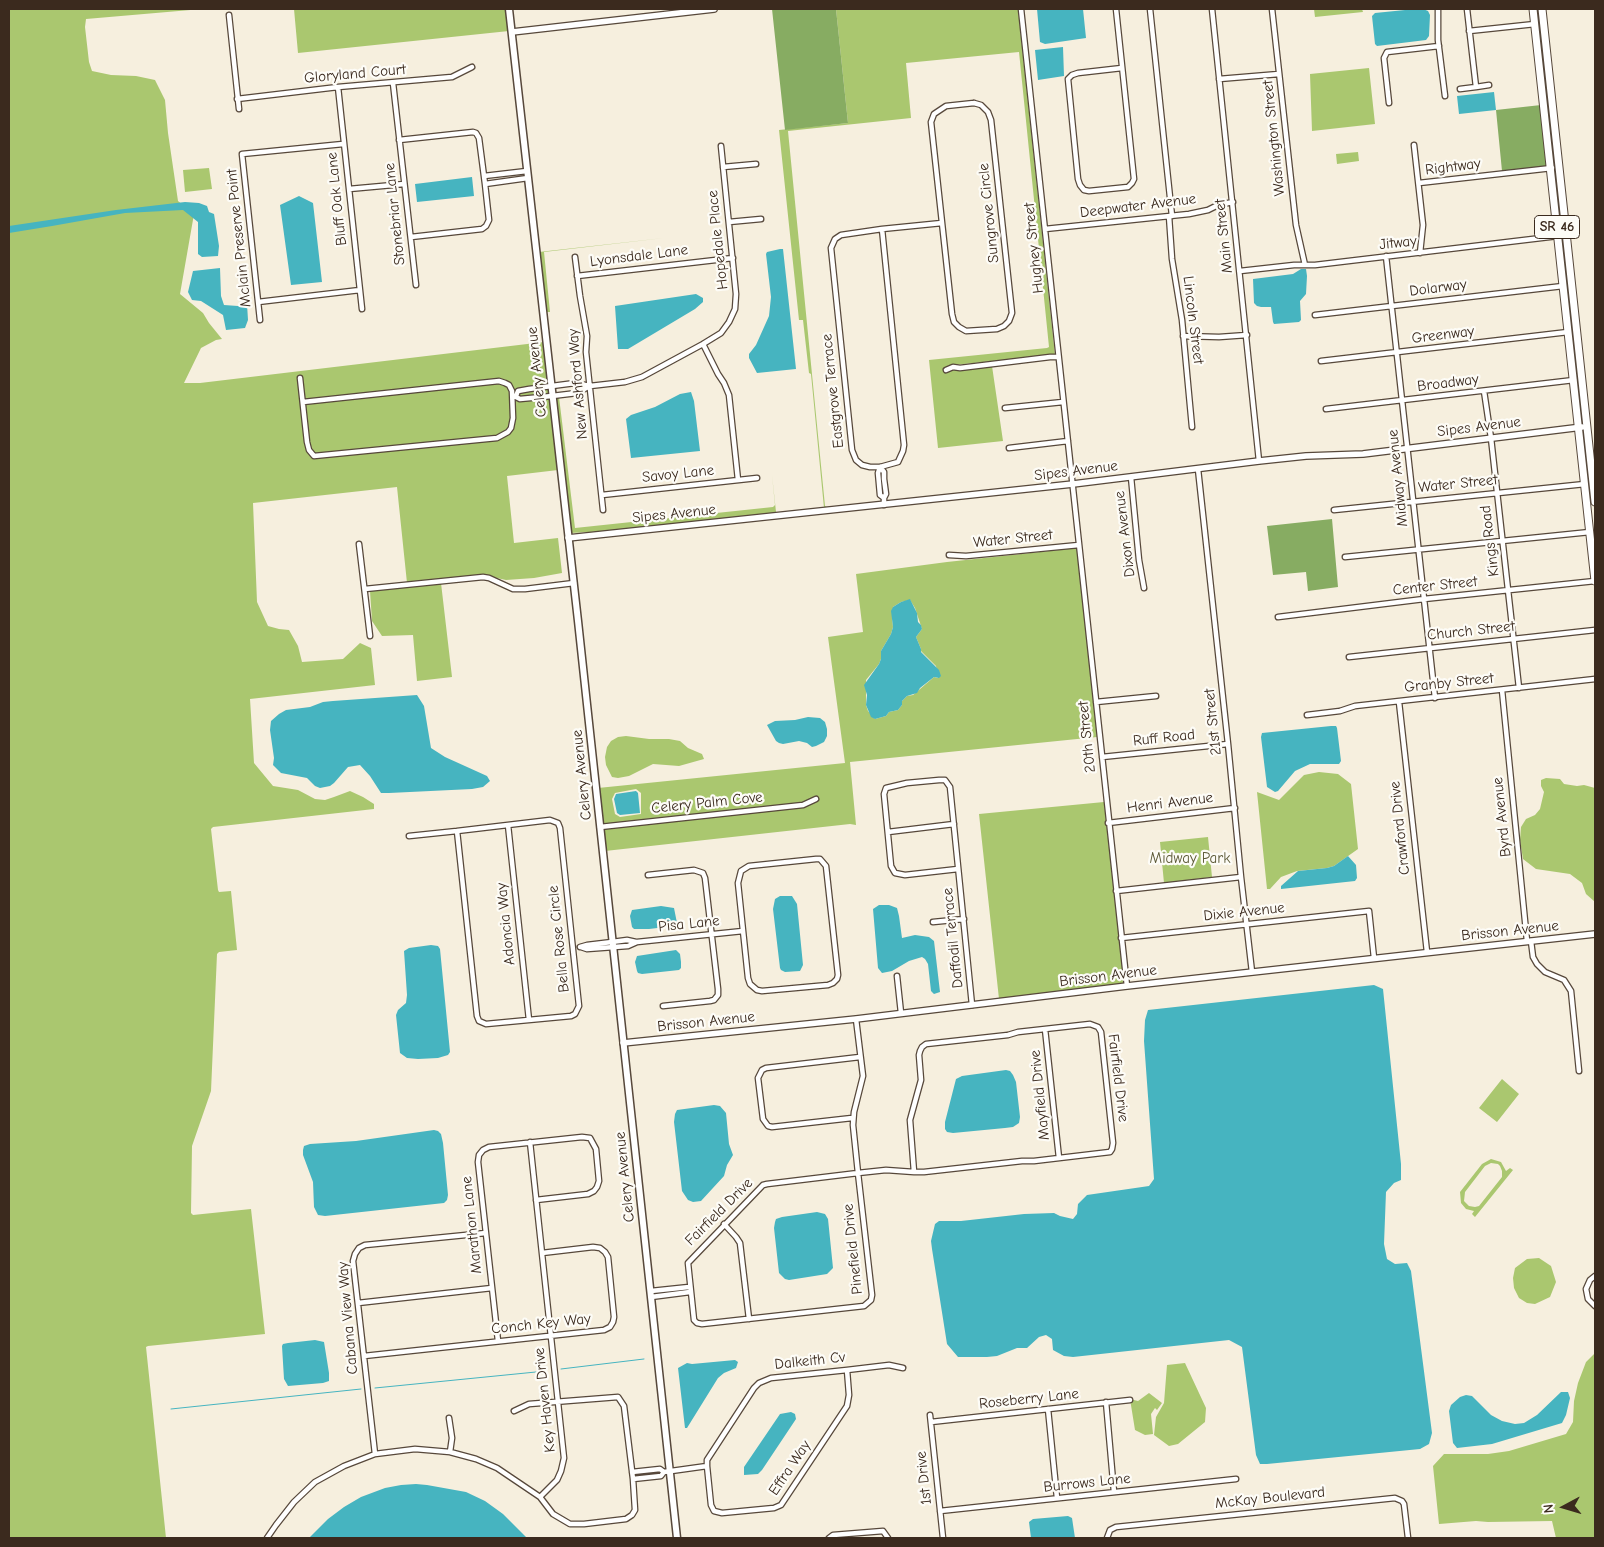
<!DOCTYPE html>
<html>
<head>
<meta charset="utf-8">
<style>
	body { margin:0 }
	#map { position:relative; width:1604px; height:1547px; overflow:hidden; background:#f6efde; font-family:"Comic Neue",sans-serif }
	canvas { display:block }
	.frame { position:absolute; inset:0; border:10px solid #3b2a1e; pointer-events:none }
	.north { position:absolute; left:1539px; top:1482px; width:50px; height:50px; -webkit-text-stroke:4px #fdfcf7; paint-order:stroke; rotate:264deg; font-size:14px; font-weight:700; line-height:20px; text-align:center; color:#3b2a1e }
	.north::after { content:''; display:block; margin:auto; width:18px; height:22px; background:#3b2a1e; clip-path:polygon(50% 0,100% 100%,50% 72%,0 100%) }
</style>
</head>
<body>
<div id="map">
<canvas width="1604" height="1547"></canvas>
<div class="frame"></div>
<div class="north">N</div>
</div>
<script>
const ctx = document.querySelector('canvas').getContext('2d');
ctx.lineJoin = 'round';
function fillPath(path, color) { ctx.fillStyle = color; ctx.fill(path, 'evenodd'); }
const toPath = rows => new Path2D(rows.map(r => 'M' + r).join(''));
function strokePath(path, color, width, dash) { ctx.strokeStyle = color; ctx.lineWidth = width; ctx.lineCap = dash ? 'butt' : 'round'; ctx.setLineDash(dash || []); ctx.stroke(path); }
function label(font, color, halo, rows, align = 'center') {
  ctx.font = font + ' "Comic Neue",sans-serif'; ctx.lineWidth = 4.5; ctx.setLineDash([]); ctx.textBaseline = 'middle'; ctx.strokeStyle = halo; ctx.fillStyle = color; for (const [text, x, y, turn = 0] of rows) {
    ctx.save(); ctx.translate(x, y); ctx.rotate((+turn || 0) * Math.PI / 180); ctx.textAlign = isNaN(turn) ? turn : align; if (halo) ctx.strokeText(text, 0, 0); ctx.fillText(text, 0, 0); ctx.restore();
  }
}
fillPath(toPath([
	[9,9,202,9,86,19,85,27,89,62,92,71,111,75,136,76,155,80,165,100,168,133,178,201,194,214,180,294,203,313,209,323,222,339,216,340,201,348,184,383,200,383,544,342,558,470,507,476,514,543,558,538,562,573,534,578,506,580,483,575,407,583,397,487,253,503,257,602,268,626,279,629,289,630,298,646,302,662,343,659,360,643,371,648,375,685,250,699,254,763,273,786,298,790,315,799,325,800,334,797,350,791,363,797,374,804,374,809,213,827,211,829,218,890,219,892,231,891,237,950,219,952,217,954,211,1091,192,1146,191,1213,193,1215,251,1209,265,1334,148,1346,146,1347,166,1538,9,1538],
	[294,9,507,9,509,31,298,53],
	[836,9,1018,9,1055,355,953,365,943,369,945,373,953,370,992,366,1003,441,938,448,929,360,1047,348,1049,347,1019,52,906,63,911,118,788,131,825,506,827,507,878,502,824,508,811,374,809,373,803,320,799,320,779,130,848,123],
	[1314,9,1362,9,1363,12,1315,17],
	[1369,68,1375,124,1312,131,1310,74],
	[1358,152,1359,161,1337,164,1336,154],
	[209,168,212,189,185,192,183,170],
	[664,238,544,252,550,312,545,312,539,252],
	[554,394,559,397,575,528,773,507,775,505,772,475,776,512,778,514,609,531,570,533],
	[1077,548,1097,737,850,762,856,825,850,824,605,851,602,829,803,807,819,800,816,796,802,803,602,824,598,788,845,763,828,637,863,632,856,574,947,562],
	[910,600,915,608,922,629,916,637,921,649,921,651,936,666,938,678,934,677,913,695,907,696,902,701,902,705,898,710,889,712,886,716,875,719,868,711,866,705,866,680,879,664,881,659,881,651,891,634,893,627,892,619,893,607,901,602],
	[636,789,641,793,641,814,620,817,615,814,612,799,615,793],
	[441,583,452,677,417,681,413,635,382,636,372,621,370,591],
	[626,736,649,739,669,739,680,741,688,748,702,754,704,759,679,766,653,764,629,776,618,778,612,777,606,765,605,757,607,747,611,741,618,737],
	[1319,772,1338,774,1351,784,1358,849,1334,866,1327,868,1297,871,1281,877,1270,889,1267,889,1257,792,1279,800,1304,775],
	[1546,778,1560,779,1564,784,1577,786,1584,785,1595,788,1595,902,1586,894,1582,883,1570,874,1536,869,1523,859,1520,840,1521,827,1526,819,1535,815,1540,809,1544,792,1541,786,1541,780],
	[1104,802,1124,984,999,999,979,814],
	[1208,837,1212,877,1164,883,1160,842],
	[1502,1079,1519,1094,1497,1122,1479,1108],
	[1491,1159,1501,1162,1506,1171,1510,1168,1513,1170,1475,1217,1472,1214,1474,1211,1466,1209,1461,1203,1460,1192,1482,1164],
	[1491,1163,1498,1164,1500,1166,1502,1171,1502,1177,1479,1206,1475,1207,1469,1206,1464,1201,1465,1192,1485,1166],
	[1539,1258,1551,1266,1556,1282,1550,1297,1535,1304,1527,1303,1519,1298,1514,1288,1513,1278,1515,1268,1527,1259],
	[1595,1353,1595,1538,1556,1538,1552,1521,1488,1522,1476,1521,1439,1524,1433,1466,1444,1454,1488,1454,1509,1451,1566,1434,1573,1422,1574,1401,1578,1383,1586,1362],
	[1185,1363,1206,1408,1205,1422,1178,1444,1169,1446,1154,1435,1156,1417,1164,1403,1167,1365],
	[1149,1393,1162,1403,1157,1410,1155,1408,1151,1414,1153,1434,1145,1435,1135,1430,1130,1399,1138,1401]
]), '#aac76f');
fillPath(toPath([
	[772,9,836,9,848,123,785,130],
	[1541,105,1548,166,1502,171,1496,110],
	[1332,519,1338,587,1308,591,1306,572,1273,575,1267,526]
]), '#87ac62');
fillPath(toPath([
	[1037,9,1083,9,1086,38,1045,44,1040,42],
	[1415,9,1423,9,1428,11,1430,15,1429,36,1426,40,1377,46,1375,44,1372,16,1375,13],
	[1063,47,1064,76,1038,80,1035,50],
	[1494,92,1496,110,1459,114,1457,96],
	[472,177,474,196,417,202,415,184],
	[299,196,313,203,322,282,291,285,280,205],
	[185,202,199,203,207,206,209,212,214,214,219,246,218,256,202,257,198,254,198,222,183,210,125,213,52,226,9,233,9,226,116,210],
	[780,249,783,249,796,369,757,373,749,358,749,354,756,345,769,316,771,297,766,254,767,252],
	[220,268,221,296,224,305,238,306,247,304,248,320,245,328,226,330,223,315,201,301,192,300,188,292,193,271],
	[1301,269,1306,269,1307,276,1306,294,1300,301,1301,320,1299,322,1274,324,1273,322,1271,307,1261,307,1257,306,1254,303,1253,279,1293,274],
	[696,294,703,298,703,302,695,309,628,349,618,349,615,306],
	[691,392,694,401,700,451,631,458,626,419,631,415,655,407,680,394],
	[910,599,917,613,918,622,921,625,922,629,916,637,921,649,921,652,939,670,941,676,939,678,934,677,920,688,917,693,907,696,902,701,902,705,898,710,889,712,886,716,875,719,871,717,866,705,867,695,864,685,879,664,881,659,881,651,891,634,893,627,891,611,893,607,901,602],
	[417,695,424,706,431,748,445,757,487,776,490,781,483,787,472,789,389,793,381,793,370,776,360,765,348,767,334,783,330,786,320,788,315,786,307,778,281,773,273,765,274,758,270,730,271,721,279,714,286,710,310,707,323,702,333,701],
	[808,717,820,718,825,722,827,729,827,736,824,742,816,746,812,747,807,743,799,741,783,744,779,743,776,741,767,725,775,721,795,720],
	[1331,726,1336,726,1337,728,1341,761,1339,764,1310,764,1295,771,1278,791,1275,792,1267,787,1261,737,1262,733],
	[636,791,638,793,640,813,620,815,617,813,614,799,616,794],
	[1348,856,1356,865,1357,878,1355,881,1281,889,1281,886,1298,871,1327,868,1334,866],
	[780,896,792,896,797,904,803,965,800,971,785,972,781,970,780,968,773,909,775,899],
	[879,905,889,905,897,908,899,916,902,938,915,935,929,937,934,941,940,992,934,994,931,991,928,964,925,959,922,957,909,961,892,971,882,973,878,968,873,909],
	[661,906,674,908,677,923,674,926,649,929,634,929,632,927,630,916,632,910],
	[431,945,438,946,440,949,450,1052,448,1055,438,1058,418,1059,407,1058,400,1053,396,1015,398,1010,406,1003,407,995,404,951,409,948],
	[676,950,680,954,681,962,681,968,679,970,642,974,638,973,637,971,635,962,637,956],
	[1374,985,1383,989,1401,1164,1401,1180,1394,1183,1386,1192,1384,1244,1387,1259,1395,1264,1407,1263,1411,1271,1432,1433,1429,1444,1420,1449,1267,1464,1260,1464,1256,1455,1242,1347,1229,1340,1073,1357,1064,1356,1053,1350,1052,1339,1046,1335,1039,1337,1027,1348,1017,1348,997,1356,987,1357,958,1357,947,1344,932,1249,931,1241,935,1224,939,1221,961,1221,1024,1214,1054,1213,1060,1216,1073,1219,1077,1214,1078,1204,1087,1195,1149,1186,1154,1179,1144,1041,1145,1020,1148,1010],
	[1006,1070,1010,1071,1013,1075,1016,1082,1020,1117,1019,1123,1013,1127,1005,1128,953,1133,947,1132,945,1129,945,1122,956,1079,962,1076],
	[714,1105,720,1106,726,1113,729,1144,733,1155,727,1165,724,1176,701,1201,693,1202,688,1200,682,1191,674,1122,675,1114,677,1110],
	[434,1130,438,1131,441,1134,443,1143,448,1195,447,1200,444,1203,325,1216,318,1215,314,1207,313,1182,303,1155,303,1150,304,1146,310,1144,356,1141],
	[817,1212,825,1214,828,1219,833,1268,827,1274,789,1280,785,1279,779,1273,774,1228,775,1222,776,1219,782,1217],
	[315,1340,324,1342,329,1373,329,1381,323,1383,288,1386,284,1379,282,1346,283,1344,288,1343],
	[735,1360,738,1362,736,1368,724,1373,718,1378,687,1428,685,1428,678,1368,687,1363,692,1364],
	[1561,1392,1568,1392,1570,1398,1566,1415,1562,1423,1492,1444,1457,1448,1453,1443,1449,1411,1451,1405,1460,1397,1466,1395,1472,1396,1491,1415,1502,1421,1515,1424,1524,1423,1537,1415],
	[791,1412,795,1414,796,1419,762,1470,758,1474,744,1475,744,1467,780,1414],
	[416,1484,427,1485,466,1492,485,1501,503,1514,527,1538,309,1538,328,1519,344,1507,361,1497,385,1488,401,1485],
	[1068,1516,1072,1518,1075,1538,1031,1538,1029,1522,1033,1519]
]), '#46b4c0');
strokePath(toPath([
	[561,1369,644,1359],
	[375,1388,546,1371],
	[171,1409,361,1389]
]), '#46b4c0', 1);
const minor = toPath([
	[1021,9,1127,986],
	[1116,9,1134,179,1132,183,1128,187,1089,191,1084,190,1080,185,1078,179,1068,79,1072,75,1078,73,1122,68],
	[1150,9,1172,216],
	[1212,9,1259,461],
	[1272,9,1296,225,1305,265],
	[1438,9,1438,40,1445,96],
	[229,15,239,109],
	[1469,31,1535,24],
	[1219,79,1279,74],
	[393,83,416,285],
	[338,87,362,309],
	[1476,87,1489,85],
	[1460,89,1476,87,1467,9],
	[237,99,338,87,452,77,472,67],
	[974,103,981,105,988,112,991,120,1012,313,1009,321,1004,326,997,329,966,331,959,327,954,322,952,314,931,122,934,114,946,106,974,103],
	[1389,103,1384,58,1387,52,1439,46],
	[399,140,473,132,476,133,479,138,485,184,489,220,486,226,482,229,411,237],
	[1414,145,1423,225,1420,253],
	[723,167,756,164],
	[484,176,527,171],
	[1419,183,1552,168],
	[485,184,528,178],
	[349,189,404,184],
	[1169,216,1172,259,1182,320,1192,427],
	[729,222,761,219],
	[882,229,841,235,835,239,831,248,852,450,856,460,862,465,870,467,880,467,898,462,903,451,904,445,882,229,942,223],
	[1045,229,1189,214,1208,210,1218,205,1233,202],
	[1386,256,1435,698],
	[575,257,580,296,587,336,586,352,603,510],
	[1240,271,1294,265,1315,265,1558,236],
	[577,276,733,258],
	[258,302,360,290],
	[1315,315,1563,286],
	[260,320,242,154,343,144],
	[1183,336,1219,337,1247,335],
	[703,344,718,374,724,383,729,395,738,480],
	[1321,361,1568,332],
	[946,370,953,367,960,368,1050,357,1058,357],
	[300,378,307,442,309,450,314,456,497,438,508,432,511,428,513,418,512,391,509,385,505,383,499,381,303,402],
	[1484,391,1491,438,1519,688],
	[514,396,520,399,552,396,577,393,588,387],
	[516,396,518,391,529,389,575,383,590,386,625,382,642,377,703,344,721,333,729,322,735,309,736,294,721,146],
	[1005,408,1063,402],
	[1326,409,1574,380],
	[1009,448,1068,441],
	[880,467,884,472,884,479,886,494,884,498,884,505],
	[880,467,878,473,880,495,884,498],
	[1198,469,1228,744,1241,877,1252,972],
	[1131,477,1139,560,1144,588],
	[602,495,757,478],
	[1334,510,1585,484],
	[359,544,370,636],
	[949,555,966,556,1079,545],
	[1345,557,1590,532],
	[365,589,483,577,489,578,513,589,525,589,574,583],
	[1278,617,1424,599,1595,581],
	[1349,657,1595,630],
	[1502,690,1527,941],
	[1096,702,1156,696],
	[1399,702,1427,952],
	[1307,715,1340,711,1355,706,1595,679],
	[1102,757,1228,744],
	[1108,823,1235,808],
	[508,825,529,1020],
	[600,827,803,805,816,799],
	[888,832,954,824],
	[409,836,457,831,550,820,558,823,560,828,579,1006,575,1014,571,1016,486,1024,479,1021,477,1016,457,831],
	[816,859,820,859,826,866,838,975,837,979,833,983,828,985,762,991,757,990,750,984,748,978,738,883,741,871,749,866,816,859],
	[958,869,905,875,895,873,891,866,884,794,886,788,907,783,939,780,945,780,950,787,972,1005],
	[648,875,694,870,703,873,705,878,718,989,718,995,714,1000,710,1001,663,1006],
	[1116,891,1241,877],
	[933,922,964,919],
	[1121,938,1369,911,1374,958],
	[1531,941,1533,957,1537,964,1545,972,1564,980,1571,991,1579,1071],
	[580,947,587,945,612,942,627,940,636,942],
	[581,947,587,949,628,946,637,942,743,931],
	[897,976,901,1013],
	[856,1019,863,1076,854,1112,853,1125,858,1173,872,1295,871,1300,864,1306,702,1324,697,1323,694,1320,688,1263,763,1185,767,1184,858,1173,886,1170,914,1172,924,1172,1022,1161,1034,1161,1110,1152,1112,1149,1113,1143,1101,1032,1098,1027,1090,1024,1018,1032,1008,1035,926,1044,922,1047,920,1051,919,1055,921,1080,910,1120,914,1172],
	[1045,1029,1059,1158],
	[852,1118,772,1127,768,1126,763,1119,758,1078,762,1070,766,1068,860,1057],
	[530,1142,564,1458,561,1471,557,1480,540,1497],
	[724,1224,736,1237,740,1243,749,1319],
	[1595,1276,1590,1280,1586,1289,1588,1299,1595,1306],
	[651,1291,689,1287],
	[651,1297,690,1292],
	[358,1303,492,1288],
	[498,1341,478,1162,479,1155,483,1150,489,1147,582,1137,590,1138,596,1149,599,1181,597,1187,594,1191,588,1194,536,1200],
	[364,1356,604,1330,610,1327,613,1322,614,1317,608,1257,605,1252,600,1248,593,1247,542,1253],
	[847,1370,849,1395,847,1406,781,1505,774,1508,722,1513,714,1511,711,1505,707,1466,707,1460,754,1388,759,1383,771,1378,847,1370,889,1365,903,1368],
	[1106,1402,1114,1492],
	[1048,1409,1057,1498],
	[930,1415,943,1538],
	[449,1418,452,1438,450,1452],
	[931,1422,1130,1400],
	[375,1454,353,1261,355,1254,359,1248,365,1245,486,1233],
	[632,1472,660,1469,664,1472],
	[633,1479,661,1476,664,1472,707,1466],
	[940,1511,1236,1479],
	[267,1538,276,1525,294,1502,315,1482,344,1466,375,1454,415,1449,450,1452,476,1459,497,1468,540,1497,553,1514,570,1524,584,1524,626,1519,632,1515,635,1510,633,1479,624,1406,618,1397,529,1404,514,1411],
	[829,1538,833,1535,883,1531,888,1538],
	[1107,1538,1110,1530,1116,1527,1395,1498,1402,1501,1404,1504,1408,1538]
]);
const tertiary = toPath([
	[512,32,714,9],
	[568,538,1073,484,1259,461,1306,456,1363,454,1582,427],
	[623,1043,856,1019,1127,986,1595,934]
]);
const secondary = toPath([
	[509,9,578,621,677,1538]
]);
const primary = toPath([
	[1533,9,1595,581],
	[1542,9,1595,502]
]);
strokePath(minor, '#57483b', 7);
strokePath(tertiary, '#57483b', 8);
strokePath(secondary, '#57483b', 9);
strokePath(primary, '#57483b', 9);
strokePath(minor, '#fff', 4.5);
strokePath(tertiary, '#fff', 5.5);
strokePath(secondary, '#fff', 6);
strokePath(primary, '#fff', 7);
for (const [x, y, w] of [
	[1557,227,45]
]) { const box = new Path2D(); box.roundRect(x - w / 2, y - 11.5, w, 23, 4); ctx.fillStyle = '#fdfcf7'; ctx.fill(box); strokePath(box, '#3b2a1e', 1); }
label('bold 14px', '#3b2a1e', null, [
	["SR 46",1557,227]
]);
label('15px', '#3b2a1e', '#fdfcf7', [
	["Gloryland Court",355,74,-5],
	["Washington Street",1274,138,-96],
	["Rightway",1453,167,-7],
	["Bluff Oak Lane",337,199,-96],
	["Deepwater Avenue",1138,206,-7],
	["Sungrove Circle",989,213,-96],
	["Stonebriar Lane",395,214,-96],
	["Main Street",1224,236,-96],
	["Mclain Preserve Point",239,238,-96],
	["Hopedale Place",718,240,-96],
	["Jitway",1398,243,-6],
	["Hughey Street",1034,248,-96],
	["Lyonsdale Lane",639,256,-7],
	["Dolarway",1438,288,-7],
	["Lincoln Street",1193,320,83],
	["Greenway",1443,335,-7],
	["Celery Avenue",537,372,-96],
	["Broadway",1448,383,-7],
	["New Ashford Way",578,384,-95],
	["Eastgrove Terrace",833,391,-96],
	["Sipes Avenue",1479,427,-7],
	["Sipes Avenue",1076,471,-7],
	["Savoy Lane",678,474,-6],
	["Midway Avenue",1398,478,-96],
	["Water Street",1458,484,-6],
	["Sipes Avenue",674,514,-6],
	["Dixon Avenue",1125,534,-97],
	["Water Street",1013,539,-6],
	["Kings Road",1490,541,-97],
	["Center Street",1435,586,-6],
	["Church Street",1471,631,-6],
	["Granby Street",1449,683,-6],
	["21st Street",1213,722,-96],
	["20th Street",1087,737,-96],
	["Ruff Road",1164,738,-6],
	["Celery Avenue",582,775,-96],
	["Celery Palm Cove",707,803,-6],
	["Henri Avenue",1170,803,-7],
	["Byrd Avenue",1502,817,-96],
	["Crawford Drive",1400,828,-96],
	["Dixie Avenue",1244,912,-6],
	["Adoncia Way",506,924,-96],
	["Pisa Lane",689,924,-6],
	["Brisson Avenue",1510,931,-6],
	["Daffodil Terrace",953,938,-96],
	["Bella Rose Circle",559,939,-96],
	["Brisson Avenue",1108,976,-7],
	["Brisson Avenue",706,1022,-6],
	["Fairfield Drive",1118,1078,83],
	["Mayfield Drive",1040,1095,-96],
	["Celery Avenue",625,1177,-96],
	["Fairfield Drive",719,1212,-45],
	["Marathon Lane",472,1225,-96],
	["Pinefield Drive",853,1249,-96],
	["Cabana View Way",348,1318,-95],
	["Conch Key Way",541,1324,-6],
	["Dalkeith Cv",810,1361,-6],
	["Roseberry Lane",1029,1399,-6],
	["Key Haven Drive",545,1400,-96],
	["Effra Way",790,1468,-56],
	["1st Drive",924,1478,-96],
	["Burrows Lane",1087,1483,-6],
	["McKay Boulevard",1270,1498,-6]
]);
label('15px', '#5c5936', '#fdfcf7', [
	["Midway Park",1190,859]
]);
</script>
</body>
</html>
